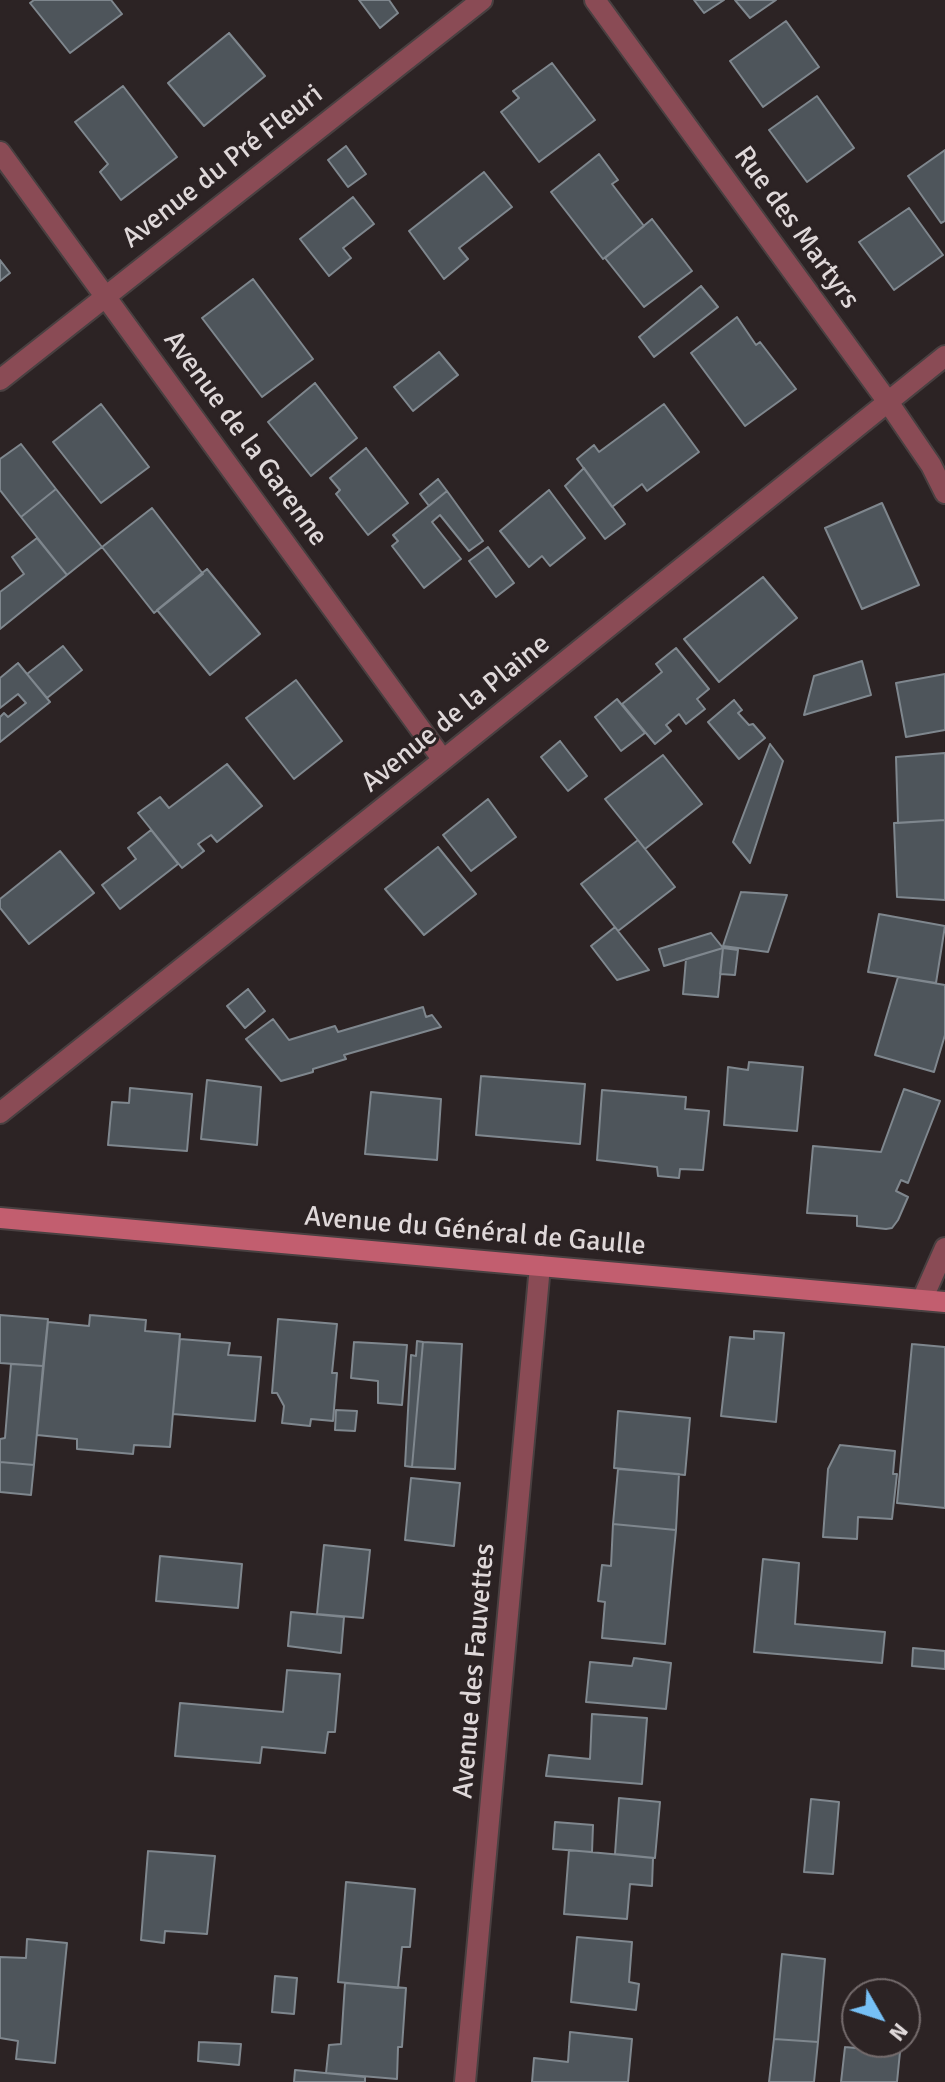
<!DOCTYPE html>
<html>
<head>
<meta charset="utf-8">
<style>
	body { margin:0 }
	#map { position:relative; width:945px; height:2082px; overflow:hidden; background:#2c2324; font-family:Signika,sans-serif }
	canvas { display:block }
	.north { position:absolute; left:841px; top:1978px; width:80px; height:80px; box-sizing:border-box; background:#2c2324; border:2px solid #746b6c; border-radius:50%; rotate:129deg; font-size:22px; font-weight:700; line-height:32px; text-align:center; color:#dfd8d9 }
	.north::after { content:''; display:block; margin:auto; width:28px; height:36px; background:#76c0f6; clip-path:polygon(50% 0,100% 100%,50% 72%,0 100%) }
</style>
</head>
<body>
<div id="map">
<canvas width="945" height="2082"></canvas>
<div class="north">N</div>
</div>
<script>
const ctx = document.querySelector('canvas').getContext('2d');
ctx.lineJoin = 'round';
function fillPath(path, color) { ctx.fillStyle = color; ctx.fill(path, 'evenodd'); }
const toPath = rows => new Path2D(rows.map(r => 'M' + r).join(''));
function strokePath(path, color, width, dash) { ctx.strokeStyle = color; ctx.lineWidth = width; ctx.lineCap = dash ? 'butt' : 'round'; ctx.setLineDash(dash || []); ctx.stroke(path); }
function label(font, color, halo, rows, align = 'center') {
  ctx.font = font + ' Signika,sans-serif'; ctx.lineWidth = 6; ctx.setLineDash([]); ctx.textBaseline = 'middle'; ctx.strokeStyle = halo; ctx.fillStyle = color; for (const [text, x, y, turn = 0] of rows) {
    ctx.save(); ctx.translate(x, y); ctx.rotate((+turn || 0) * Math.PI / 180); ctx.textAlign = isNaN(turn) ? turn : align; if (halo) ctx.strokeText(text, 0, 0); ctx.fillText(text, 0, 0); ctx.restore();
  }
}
const building = toPath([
	[34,0,111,0,122,14,70,53,30,3,34,0],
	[359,0,389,0,398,13,380,28,359,0],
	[694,0,724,0,704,13,694,0],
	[735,0,776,0,750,18,735,0],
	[786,21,819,67,763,107,730,61,786,21],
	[229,33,265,76,204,126,168,83,229,33],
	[552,63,595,120,539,162,501,112,519,98,513,91,552,63],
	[123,86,177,157,121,200,100,172,108,164,75,122,123,86],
	[817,96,854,148,807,182,769,130,817,96],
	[346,146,366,174,348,187,328,160,346,146],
	[945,150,945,221,941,223,908,176,945,150],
	[599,154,618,180,612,184,644,226,603,259,551,192,599,154],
	[484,172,512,207,459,248,468,259,444,279,409,231,484,172],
	[353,197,374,224,343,248,351,258,329,276,300,239,353,197],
	[909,208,943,255,894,290,859,242,909,208],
	[652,219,692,271,644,307,605,258,652,219],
	[0,260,10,273,0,281,0,260],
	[253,279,313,359,262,397,202,318,253,279],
	[701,286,718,307,654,357,639,337,701,286],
	[737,317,756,345,760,342,796,389,745,426,691,353,737,317],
	[439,352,458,375,413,411,394,387,439,352],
	[315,383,357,438,311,476,268,422,315,383],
	[101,404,149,467,101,503,53,442,101,404],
	[664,404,699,452,647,491,642,484,612,507,577,459,594,445,599,452,664,404],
	[21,444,56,489,21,517,0,490,0,459,21,444],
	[366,448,408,503,368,535,336,494,340,490,330,478,366,448],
	[584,468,625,524,605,539,565,486,584,468],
	[438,479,447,491,429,506,420,494,438,479],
	[56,489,102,547,67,575,21,517,56,489],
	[549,490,585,538,550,566,542,556,529,567,500,531,549,490],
	[447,491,483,541,469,551,440,515,432,522,461,559,424,588,392,546,398,541,393,535,447,491],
	[882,503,919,585,862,609,825,528,882,503],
	[152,508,203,574,154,613,102,547,152,508],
	[37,538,67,575,0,629,0,592,24,574,12,557,37,538],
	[488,547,514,583,496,597,469,561,488,547],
	[207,569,260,634,210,675,157,610,207,569],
	[763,577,797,618,719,682,684,639,763,577],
	[63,646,82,670,47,698,27,674,63,646],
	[676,648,709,689,697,699,705,709,686,724,679,714,666,725,671,731,655,744,622,704,662,672,656,664,676,648],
	[862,661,871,695,804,715,814,676,862,661],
	[18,663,50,702,0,742,0,717,4,713,8,717,26,703,18,694,0,708,0,678,18,663],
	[945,674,945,730,906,737,896,683,945,674],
	[296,680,342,741,294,779,246,718,296,680],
	[617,699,645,733,621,751,595,717,617,699],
	[734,700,742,710,738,713,749,725,753,724,765,738,739,759,708,722,734,700],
	[560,741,587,776,568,791,541,757,560,741],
	[770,744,783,761,750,863,733,842,770,744],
	[945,753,945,820,898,823,896,757,945,753],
	[663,755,702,804,645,849,605,799,663,755],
	[227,764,262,806,217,842,211,835,198,844,204,851,182,868,138,813,160,797,169,808,227,764],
	[488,799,516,837,471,871,443,835,488,799],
	[945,820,945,900,897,897,894,823,945,820],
	[151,830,178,864,120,909,102,885,136,859,128,848,151,830],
	[638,840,675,887,618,931,581,884,638,840],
	[438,847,476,894,424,935,385,889,438,847],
	[60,851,94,893,29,944,0,908,0,899,60,851],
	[741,892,787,895,768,952,723,946,741,892],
	[879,914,945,926,936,983,868,972,879,914],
	[615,927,618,931,649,970,617,980,591,946,615,927],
	[711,933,723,948,664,966,659,949,711,933],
	[723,948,738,950,735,975,720,974,723,948],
	[723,948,718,997,683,994,686,959,723,948],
	[898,977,945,985,945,1035,934,1072,875,1055,898,977],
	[248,989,265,1011,245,1028,227,1006,248,989],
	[423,1007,426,1017,432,1015,441,1027,344,1055,346,1059,313,1069,313,1072,281,1081,246,1039,273,1019,289,1040,335,1026,338,1032,423,1007],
	[749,1062,803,1067,797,1131,724,1125,728,1067,748,1070,749,1062],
	[481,1076,585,1084,580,1144,476,1135,481,1076],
	[207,1080,261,1087,257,1145,201,1139,207,1080],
	[130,1088,192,1094,187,1151,108,1145,112,1102,129,1103,130,1088],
	[904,1089,940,1101,908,1183,901,1180,896,1191,908,1197,898,1220,892,1228,886,1229,857,1226,857,1216,807,1213,813,1146,881,1152,904,1089],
	[602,1090,686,1097,685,1109,709,1111,703,1170,680,1169,679,1178,658,1176,657,1167,597,1160,602,1090],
	[371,1092,441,1099,437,1160,365,1154,371,1092],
	[0,1315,48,1319,43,1366,0,1363,0,1315],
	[90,1315,146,1320,145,1331,180,1334,170,1447,134,1445,133,1454,77,1449,77,1439,37,1435,48,1322,89,1326,90,1315],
	[278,1319,337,1324,332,1373,337,1373,333,1421,311,1419,310,1426,282,1423,284,1406,277,1393,272,1393,278,1319],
	[754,1331,784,1333,776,1422,721,1416,730,1337,754,1339,754,1331],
	[180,1339,230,1343,228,1355,261,1357,255,1421,173,1414,180,1339],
	[417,1341,423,1342,412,1467,405,1466,411,1355,416,1356,417,1341],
	[354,1342,407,1345,402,1405,378,1403,378,1381,351,1378,354,1342],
	[423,1342,462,1344,455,1469,412,1467,423,1342],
	[912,1344,945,1347,945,1508,897,1503,912,1344],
	[11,1364,43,1366,34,1465,0,1462,0,1439,5,1438,11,1364],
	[336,1410,357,1411,355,1431,335,1430,336,1410],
	[618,1411,690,1418,685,1475,614,1468,618,1411],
	[840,1445,895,1451,893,1474,897,1474,892,1519,858,1517,857,1539,823,1537,828,1469,840,1445],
	[0,1462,34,1465,31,1495,0,1492,0,1462],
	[618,1469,679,1474,676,1530,613,1524,618,1469],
	[411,1478,460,1483,454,1546,405,1540,411,1478],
	[613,1524,676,1530,665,1644,602,1638,605,1602,598,1601,602,1565,611,1566,613,1524],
	[324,1545,370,1550,363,1618,317,1614,324,1545],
	[160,1556,242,1564,238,1608,156,1601,160,1556],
	[763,1559,799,1563,795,1624,885,1632,882,1663,754,1652,763,1559],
	[291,1612,344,1617,341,1653,288,1646,291,1612],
	[913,1648,945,1651,945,1669,912,1666,913,1648],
	[634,1658,671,1663,666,1709,586,1702,590,1662,632,1666,634,1658],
	[287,1670,340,1674,335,1732,328,1732,325,1753,262,1747,260,1763,175,1756,180,1703,283,1712,287,1670],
	[592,1714,647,1718,642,1784,546,1776,549,1755,590,1759,592,1714],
	[619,1798,660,1802,655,1858,615,1854,619,1798],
	[811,1799,839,1802,833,1874,804,1872,811,1799],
	[555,1822,593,1825,592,1852,553,1849,555,1822],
	[569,1850,653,1858,652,1886,630,1884,627,1919,564,1914,569,1850],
	[148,1851,215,1856,207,1934,165,1931,164,1943,141,1940,148,1851],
	[346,1882,415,1889,410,1947,402,1947,398,1988,338,1982,346,1882],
	[577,1937,632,1942,629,1982,639,1984,636,2010,571,2002,577,1937],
	[27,1939,67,1943,55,2063,16,2059,18,2041,0,2038,0,1957,26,1958,27,1939],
	[782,1954,825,1959,818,2042,774,2039,782,1954],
	[275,1976,297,1978,294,2014,272,2012,275,1976],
	[345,1983,406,1988,402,2047,398,2047,397,2079,326,2073,329,2045,341,2044,345,1983],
	[570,2032,632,2039,628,2082,532,2082,534,2058,568,2062,570,2032],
	[774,2039,818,2042,814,2082,769,2082,774,2039],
	[199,2042,241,2044,239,2065,198,2061,199,2042],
	[845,2047,900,2052,897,2082,841,2082,845,2047],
	[295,2070,365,2077,365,2082,294,2082,295,2070]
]);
fillPath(building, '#4e555b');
strokePath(building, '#7f878e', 2);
const street = toPath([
	[595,0,888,402,931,465,945,493],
	[0,152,443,760],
	[0,380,482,0],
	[0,1113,443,760,945,356],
	[922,1300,945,1248],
	[465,2082,540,1266]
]);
const secondary = toPath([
	[0,1218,945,1302]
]);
strokePath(street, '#494041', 24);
strokePath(secondary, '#494041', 24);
strokePath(street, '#8a4b55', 20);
strokePath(secondary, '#c25e6f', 20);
label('28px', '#dfd8d9', '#2c2324', [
	["Avenue du Pré Fleuri",223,167,-38],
	["Rue des Martyrs",796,228,54],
	["Avenue de la Garenne",245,439,54],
	["Avenue de la Plaine",456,714,-39],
	["Avenue du Général de Gaulle",475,1232,5],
	["Avenue des Fauvettes",475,1671,-85]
]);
</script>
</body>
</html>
